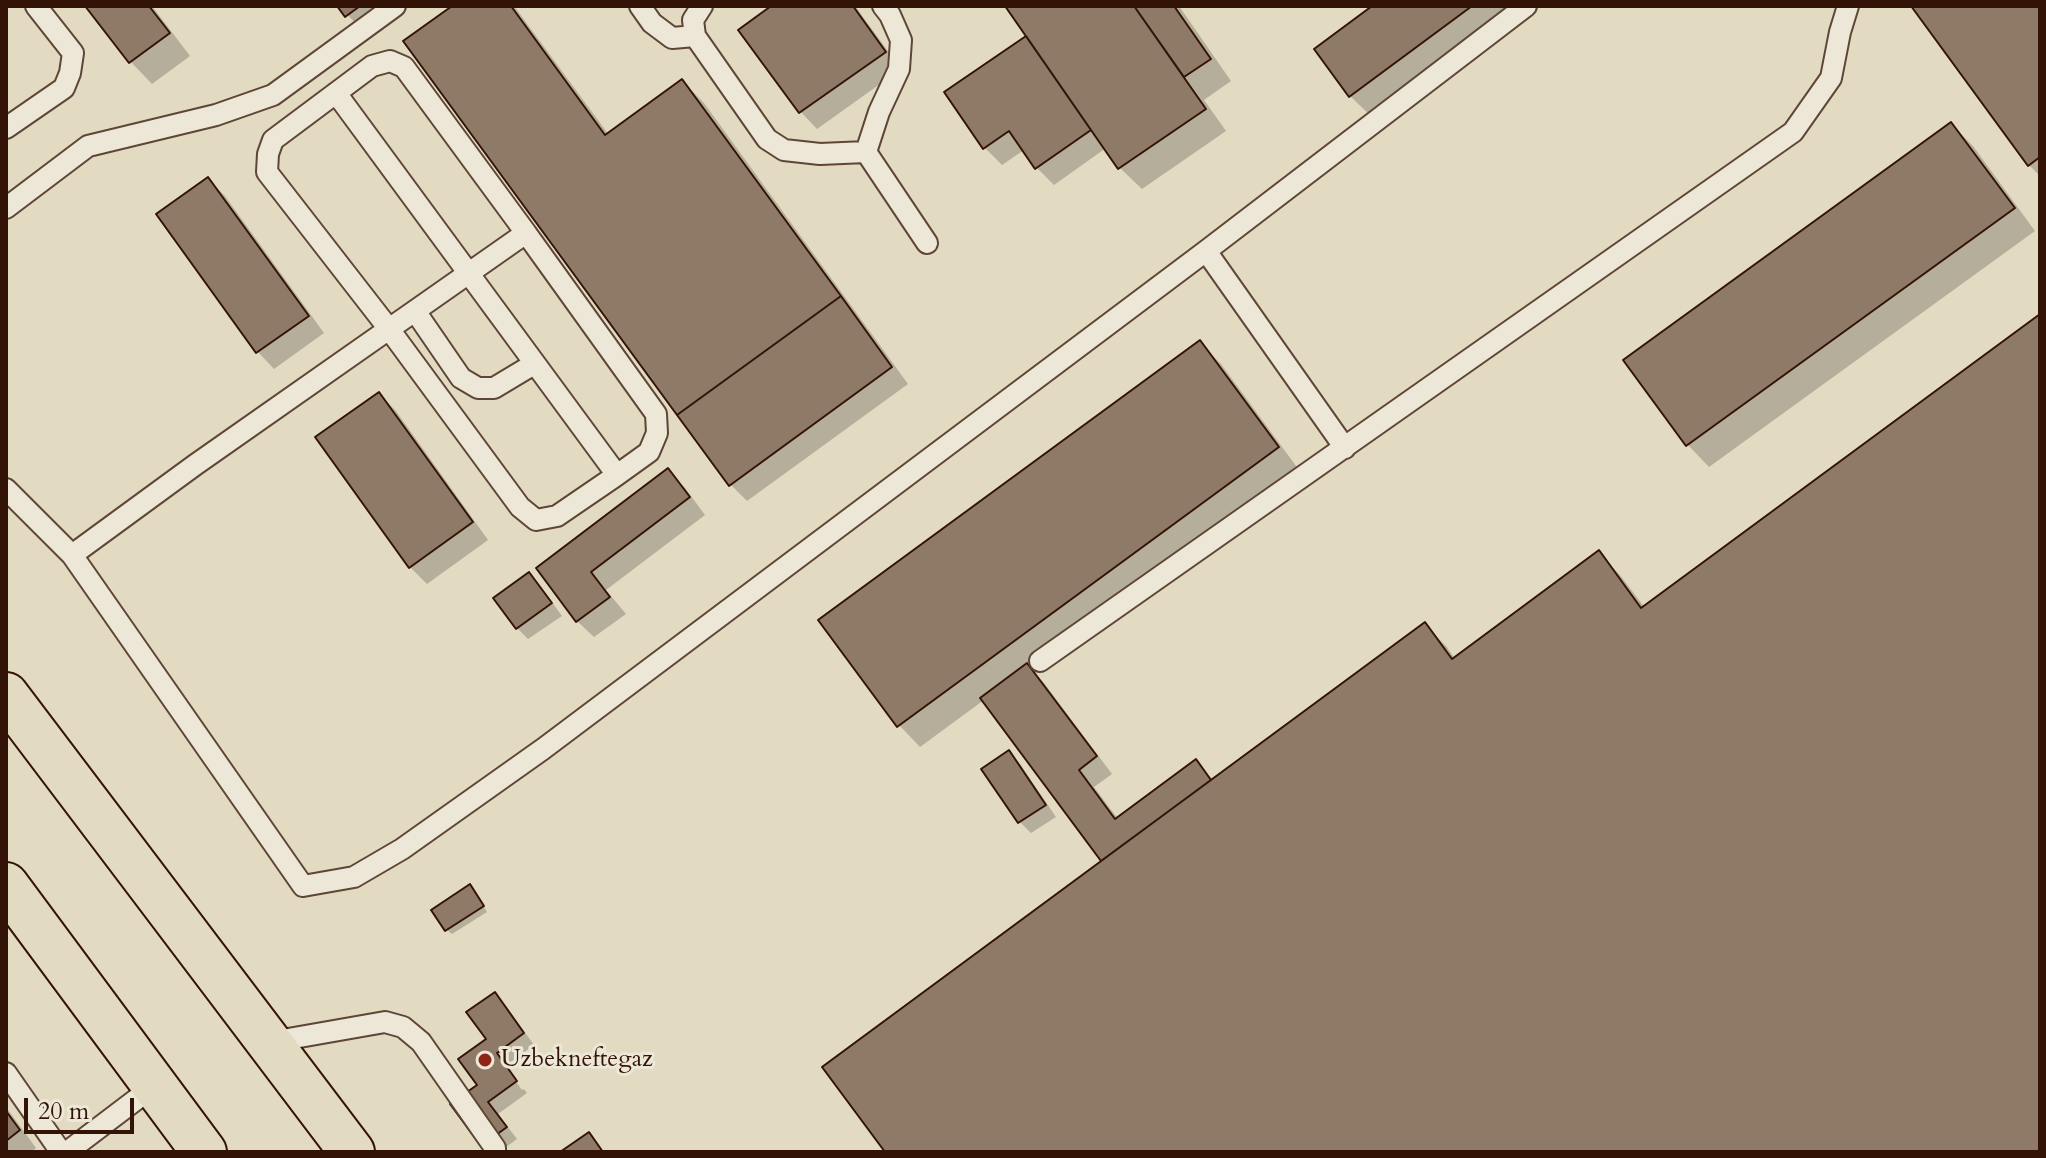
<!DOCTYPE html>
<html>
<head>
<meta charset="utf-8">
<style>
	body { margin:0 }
	#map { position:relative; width:2046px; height:1158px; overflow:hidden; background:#e2dac1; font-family:Cardo,serif }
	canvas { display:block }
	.frame { position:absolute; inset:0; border:8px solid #321306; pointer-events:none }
	.scale { position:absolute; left:24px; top:1098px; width:110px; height:36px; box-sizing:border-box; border:4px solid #321306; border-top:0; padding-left:10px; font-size:24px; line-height:28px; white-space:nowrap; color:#321306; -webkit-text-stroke:6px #ece7d7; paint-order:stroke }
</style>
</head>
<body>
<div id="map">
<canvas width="2046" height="1158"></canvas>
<div class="frame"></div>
<div class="scale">20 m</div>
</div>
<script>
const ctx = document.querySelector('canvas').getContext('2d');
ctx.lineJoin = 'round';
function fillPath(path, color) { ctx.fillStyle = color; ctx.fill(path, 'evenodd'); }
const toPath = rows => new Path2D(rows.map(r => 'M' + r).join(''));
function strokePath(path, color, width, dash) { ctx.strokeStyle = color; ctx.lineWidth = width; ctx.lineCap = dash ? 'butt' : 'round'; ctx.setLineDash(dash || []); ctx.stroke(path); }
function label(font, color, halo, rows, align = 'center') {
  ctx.font = font + ' Cardo,serif'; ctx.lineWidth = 6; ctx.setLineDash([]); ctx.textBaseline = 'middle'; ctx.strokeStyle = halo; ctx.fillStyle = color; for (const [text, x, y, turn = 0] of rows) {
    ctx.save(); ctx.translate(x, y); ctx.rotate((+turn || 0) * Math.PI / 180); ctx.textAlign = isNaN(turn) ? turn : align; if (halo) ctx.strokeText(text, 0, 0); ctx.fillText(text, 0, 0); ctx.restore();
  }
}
fillPath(toPath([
	[87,6,152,6,190,56,152,84,131,62],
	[340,6,400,6,363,32],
	[455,6,514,6,609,135,682,81,704,103,908,384,747,501,730,484],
	[774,6,855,6,901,69,817,129,801,112,741,30],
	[1008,6,1179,6,1231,81,1204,100,1226,131,1142,189,1120,168,1106,148,1054,185,1037,168,1024,150,1002,165,985,148,947,93,1033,46],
	[1375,6,1523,6,1372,117,1350,96],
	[1913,6,2040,6,2040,176,2029,165],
	[1951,124,1973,146,2035,231,1709,467,1688,445,1626,360],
	[208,179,225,196,324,333,274,369,258,352],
	[2040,316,2040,1152,888,1152,1104,861,984,700,920,747,899,725,1200,343,1221,364,1299,470,1029,667,1044,683,1112,774,1094,787,1118,819,1195,762,1213,780,1424,624,1446,646,1455,659,1598,553,1620,575,1645,608],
	[379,394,396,411,488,540,427,584,410,567],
	[668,471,685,488,705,515,606,590,626,614,594,637,577,621,539,569],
	[529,575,540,586,562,616,528,639,517,628],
	[1009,752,1020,764,1056,817,1031,833,1020,822,984,769],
	[475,892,487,912,452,934,446,929],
	[495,995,506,1006,534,1045,508,1064,498,1051,493,1051,522,1090,524,1089,527,1093,498,1114,517,1139,499,1152,480,1085,489,1040],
	[6,1107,36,1148,31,1152,6,1152]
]), '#0003');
const building = toPath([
	[85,6,149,6,170,33,129,63,85,6],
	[337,6,360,6,345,17,337,6],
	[452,6,511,6,605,135,682,79,841,296,677,415,403,41,452,6],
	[771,6,853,6,886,52,799,113,738,30,771,6],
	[1005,6,1134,6,1206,109,1118,169,1005,6],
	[1134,6,1174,6,1211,59,1184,77,1134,6],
	[1372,6,1472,6,1349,97,1314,49,1372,6],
	[1911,6,2040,6,2040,157,2028,166,1911,6],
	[1026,36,1091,130,1035,169,1009,131,983,149,944,92,1026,36],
	[1951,122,2015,208,1686,446,1623,360,1951,122],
	[208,177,309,316,256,353,156,214,208,177],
	[841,296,892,367,729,486,677,415,841,296],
	[2040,314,2040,1152,885,1152,822,1067,1425,622,1452,659,1599,550,1641,608,2040,314],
	[1200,340,1279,447,897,727,818,620,1200,340],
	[379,392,473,522,409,568,315,437,379,392],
	[668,468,690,497,591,572,610,597,576,622,536,568,668,468],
	[529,572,552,603,516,629,493,598,529,572],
	[1027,663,1097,756,1079,770,1115,819,1196,759,1211,780,1101,861,980,698,1027,663],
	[1009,750,1046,805,1018,823,981,769,1009,750],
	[470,884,484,906,445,931,431,910,470,884],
	[495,992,524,1033,497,1053,517,1081,488,1102,507,1127,481,1146,450,1104,477,1085,458,1059,486,1039,466,1012,495,992],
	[6,1111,20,1130,6,1141,6,1111],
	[589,1132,603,1152,560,1152,589,1132]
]);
fillPath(building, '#8e7a67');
strokePath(building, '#321306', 2);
const lane = toPath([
	[640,6,652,23,672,38,695,36],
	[702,6,693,20,695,36,767,139,784,150,820,154,866,152],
	[883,6,890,15,901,40,899,69,879,112,866,152,927,243],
	[336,93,617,475],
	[6,128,64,88,70,73,73,53,36,6],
	[6,208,88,146,216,115,273,95,395,6],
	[1206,251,1345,448],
	[415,311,461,378,478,388,494,388,534,364],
	[6,489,72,555,303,886,354,877,402,849,543,749,1206,251,1526,6],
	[72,555,195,465,389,329,526,233,656,414,657,433,649,452,617,475,557,516,536,520,520,507,389,329,267,172,268,154,273,140,372,66,390,61,404,67,526,233],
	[1040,661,1793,132,1831,78,1840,32,1848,6],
	[271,1042,385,1022,403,1027,421,1042,495,1148,495,1152],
	[6,1073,61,1152],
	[67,1152,154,1086]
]);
const highway = toPath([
	[6,695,352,1152],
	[6,885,204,1152]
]);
strokePath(lane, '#5e4535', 24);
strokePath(highway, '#321306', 48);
strokePath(lane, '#ece7d7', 20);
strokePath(highway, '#e2dac1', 44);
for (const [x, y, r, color] of [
	[485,1060,8,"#8f2418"]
]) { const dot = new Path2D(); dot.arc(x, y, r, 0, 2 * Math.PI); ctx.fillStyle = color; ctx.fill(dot); strokePath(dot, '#ece7d7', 3); }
label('24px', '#321306', '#ece7d7', [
	["Uzbekneftegaz",501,1060]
], 'left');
</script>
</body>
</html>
